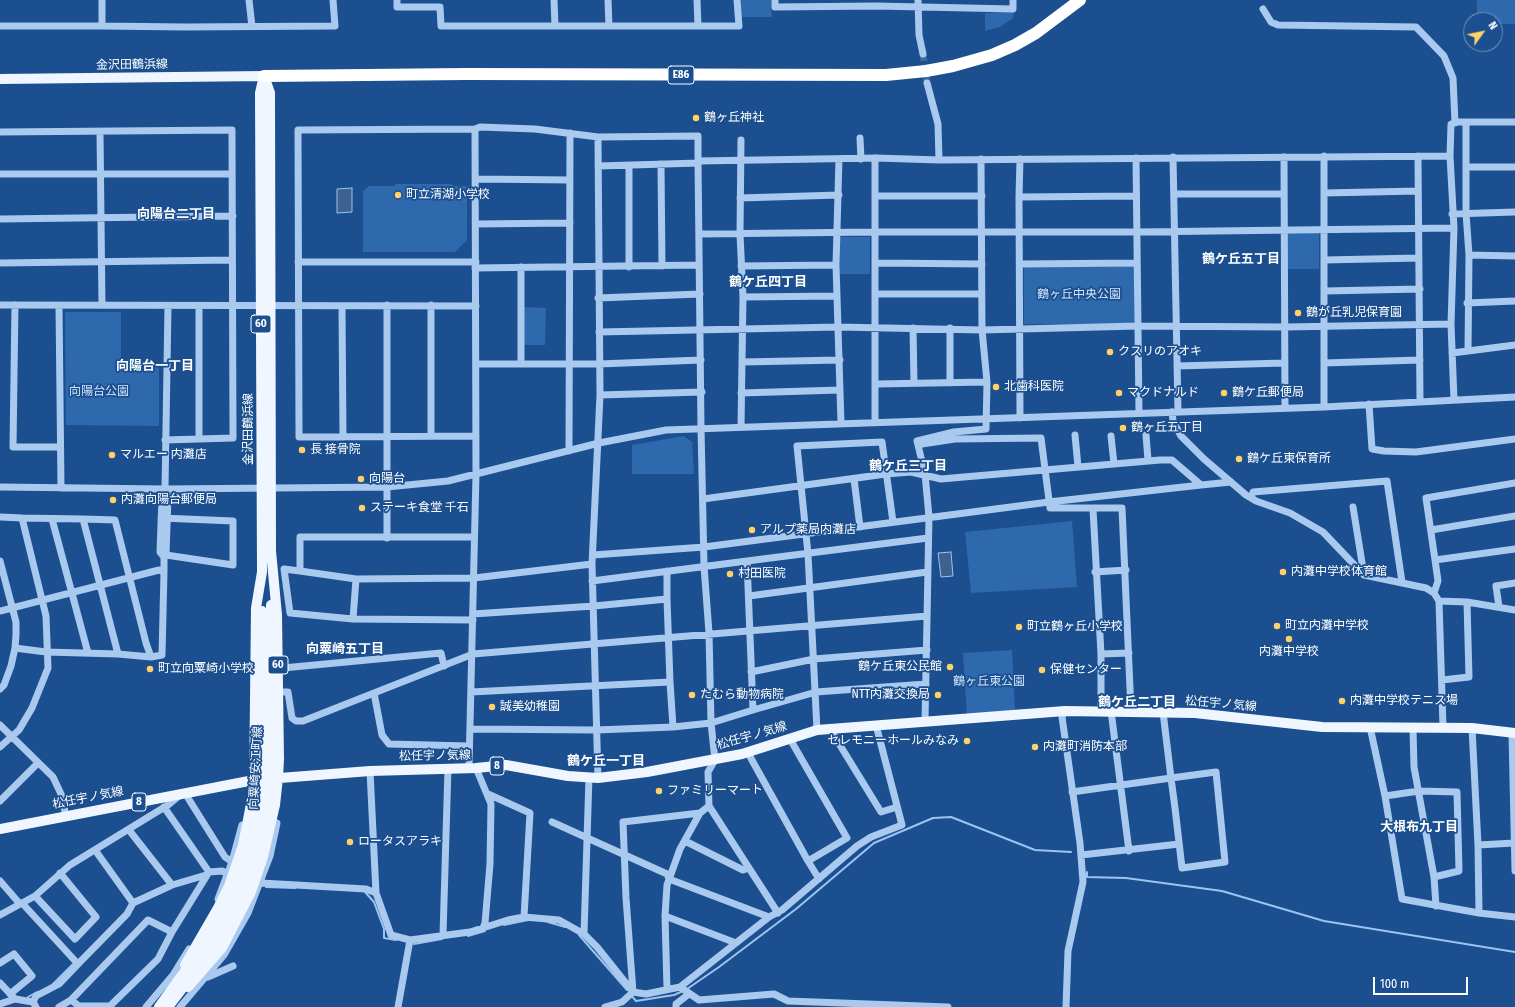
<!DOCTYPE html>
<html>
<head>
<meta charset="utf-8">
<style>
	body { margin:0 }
	#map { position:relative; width:1515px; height:1007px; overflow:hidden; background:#1b4f8f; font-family:"Fira Sans Condensed",sans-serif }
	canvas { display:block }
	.north { position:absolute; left:1463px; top:12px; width:40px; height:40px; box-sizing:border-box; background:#1b4f8f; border:1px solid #7695bc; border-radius:50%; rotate:57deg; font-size:11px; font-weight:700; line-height:16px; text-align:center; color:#fff }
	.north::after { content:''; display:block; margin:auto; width:14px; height:18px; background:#ffd166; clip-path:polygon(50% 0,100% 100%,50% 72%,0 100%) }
	.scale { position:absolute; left:1373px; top:977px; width:95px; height:18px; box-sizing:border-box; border:2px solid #fff; border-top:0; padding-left:5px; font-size:12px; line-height:14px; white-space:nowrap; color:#fff; -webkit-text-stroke:3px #1b4f8f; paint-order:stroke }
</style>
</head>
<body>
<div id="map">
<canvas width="1515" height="1007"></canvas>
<div class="north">N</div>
<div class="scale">100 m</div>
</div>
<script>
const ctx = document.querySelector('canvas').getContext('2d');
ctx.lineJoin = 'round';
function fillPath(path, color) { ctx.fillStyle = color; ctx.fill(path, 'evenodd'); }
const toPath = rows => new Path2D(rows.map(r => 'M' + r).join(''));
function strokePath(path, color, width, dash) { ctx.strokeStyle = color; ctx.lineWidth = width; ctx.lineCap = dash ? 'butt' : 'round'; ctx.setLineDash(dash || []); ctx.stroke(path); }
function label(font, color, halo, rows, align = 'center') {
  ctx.font = font + ' "Fira Sans Condensed","Noto Sans JP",sans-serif'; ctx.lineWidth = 3.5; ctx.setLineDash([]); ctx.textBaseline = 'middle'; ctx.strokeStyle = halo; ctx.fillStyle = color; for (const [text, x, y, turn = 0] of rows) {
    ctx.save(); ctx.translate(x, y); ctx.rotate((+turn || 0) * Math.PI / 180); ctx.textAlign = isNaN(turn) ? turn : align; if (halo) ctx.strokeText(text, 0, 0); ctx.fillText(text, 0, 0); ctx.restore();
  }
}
fillPath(toPath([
	[740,0,771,0,772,17,741,17],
	[1477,0,1515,0,1515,24,1495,24,1495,20,1477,20],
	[1014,12,1013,18,1000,27,985,31,985,13],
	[396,184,451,184,455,186,467,186,467,240,455,252,363,252,363,191,369,186,394,186],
	[1287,233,1319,233,1319,269,1287,269],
	[839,237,870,237,870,274,840,274],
	[1024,267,1134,267,1134,324,1024,324],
	[524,307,546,308,545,345,524,345],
	[65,312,121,312,121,367,159,367,159,426,66,425],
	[684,436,692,442,694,474,632,474,632,445],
	[1072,521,1077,587,971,593,965,532],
	[1012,650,1015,711,967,715,963,653]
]), '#2e69ad');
const water = toPath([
	[352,188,352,212,337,213,337,189,352,188],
	[951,552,953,576,941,577,938,553,951,552]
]);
fillPath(water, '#3c6290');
strokePath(water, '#9cc4f0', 1);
strokePath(toPath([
	[1087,872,1087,877,1126,878,1222,891,1324,921,1515,952],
	[266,887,295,888],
	[365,892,374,902,384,929,384,938,396,940],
	[548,922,565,927],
	[504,925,528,920],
	[579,935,627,990],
	[468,936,485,931],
	[414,944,442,939],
	[53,984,73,964],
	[687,989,719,967,796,909,874,843,933,818,951,817,1035,850,1071,852],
	[631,995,636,1001,674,995,683,991],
	[28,997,37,992]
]), '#9cc4f0', 2);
strokePath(toPath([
	[923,54,927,83]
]), '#3d69a0', 7, [7, 3.5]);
strokePath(toPath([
	[102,0,102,26,185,27,335,26,333,0],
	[249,0,252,27],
	[397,0,397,7,440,7,441,26,739,26,737,0],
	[554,0,555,26],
	[608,0,609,26],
	[697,0,698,26],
	[775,0,775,7,876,6,1013,9,1013,0],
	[918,0,919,35,923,54],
	[1263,9,1271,22,1278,25,1416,27,1444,56,1453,78,1455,123],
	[0,26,102,26],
	[927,83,938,124,939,160],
	[0,132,232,130,233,438,165,440],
	[100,132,102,305],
	[860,138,861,159],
	[741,140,740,234,743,297,741,427],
	[1324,156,1324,407],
	[1418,156,1420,402],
	[1450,156,1454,228,1451,324,1454,400],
	[1173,157,1178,411],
	[1284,157,1285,408],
	[875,158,875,422],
	[1136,158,1139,413],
	[839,159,836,265,841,423],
	[698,161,701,428,704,566,709,633,711,723,715,760,708,772,709,806,778,913],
	[661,164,662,266],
	[598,166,699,163],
	[629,166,629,267],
	[1467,167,1515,167],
	[0,174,232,174],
	[476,179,570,180],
	[1324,193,1418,191],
	[1174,194,1284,194],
	[875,196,982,196],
	[1019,197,1136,196],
	[740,198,839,195],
	[1452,214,1515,212],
	[0,219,233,216],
	[476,224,570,223],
	[699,234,875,232,1136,232,1454,228],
	[1469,255,1515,256],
	[1324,260,1419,258],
	[298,262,476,262],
	[0,263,232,260],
	[876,263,982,264],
	[1020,264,1137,263],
	[741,266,836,265],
	[521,267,521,364],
	[475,268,699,265],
	[1324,291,1420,289],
	[875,294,981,294],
	[743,297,837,296],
	[598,298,700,294],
	[1467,303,1515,301],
	[0,305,476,306],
	[15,305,13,447,60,447],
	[387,305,387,538],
	[431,305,431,436],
	[59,306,61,488],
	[342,306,343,437],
	[913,328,914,383],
	[950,328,950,383],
	[599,332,838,327,982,330,1138,326,1285,327,1451,324],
	[1468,351,1515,345],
	[1452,353,1468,351,1469,255,1466,213,1466,123],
	[742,362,840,360],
	[1324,363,1420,360],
	[476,364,599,364,701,360],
	[1177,366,1285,363],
	[876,384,987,382],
	[741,393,840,390],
	[600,395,702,392],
	[1369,404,1372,449,1384,451,1416,452,1515,439],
	[1172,412,1173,421,1181,436,1204,459,1246,495,1256,501,1290,513,1323,532,1364,575,1426,588,1434,593,1439,601,1443,727],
	[1020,418,1019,197,1020,159],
	[1075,435,1078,467],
	[1146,435,1148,460],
	[476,436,299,437,298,130,475,129,480,127,535,129,598,137,698,136,698,161,876,158,939,160,1450,156,1451,124,1458,122,1515,122],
	[1111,436,1114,464],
	[199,439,199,306],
	[922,444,955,439,1041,438,1050,508,1122,508,1131,711],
	[569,451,570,133],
	[854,479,860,527],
	[0,487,165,489,387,487,448,481,599,443,666,430,1324,407,1515,397],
	[165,489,168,497,166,555],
	[1251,498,1253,492,1387,481,1402,582],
	[703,499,886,474,911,472,941,479,1160,460,1172,460,1201,485,1231,482],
	[1353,507,1364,575],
	[1093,509,1101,654,1101,712],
	[0,517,22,518,46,616,48,668,32,708,19,730,0,747],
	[22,518,83,519],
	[161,518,233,521,233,565,166,555,164,557],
	[52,519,88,653],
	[1431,530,1515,516],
	[474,537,300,537,300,571,356,579,474,578,592,564],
	[593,555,704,547,1049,502,1201,485],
	[1435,560,1426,498,1515,483],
	[0,561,16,622,16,635,15,648,11,666,4,685,0,689],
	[300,571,284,569,290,613,353,619,473,620],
	[667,571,667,599],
	[1095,572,1126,570],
	[592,581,747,561],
	[1434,593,1438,581,1435,560,1515,549],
	[749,596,927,572],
	[1439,601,1467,602,1515,610],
	[1499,607,1496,586,1515,583],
	[0,611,159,570,164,572,164,557,160,552,162,498,165,489,168,306],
	[473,614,594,606,667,599,670,682],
	[353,619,356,579],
	[15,648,46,652,118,654,151,657,146,643,115,520,83,519,118,654],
	[1101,654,1129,653],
	[151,657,162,655,164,572],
	[283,668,441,653,444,666],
	[751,672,814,659,927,650],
	[1442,680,1469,677,1467,602],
	[278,692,288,692,292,718,296,721,303,721,473,654,927,616],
	[471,692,670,682,673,727],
	[374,693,382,735,389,744,469,746],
	[753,710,816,692,926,684],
	[1065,711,1062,717,1080,843,1083,882,1068,951,1066,1007],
	[1111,711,1129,851],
	[925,721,929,517,925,474,917,441,954,432,986,429,987,382,982,330,981,159],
	[0,725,53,777,61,794,66,816],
	[1370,727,1385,796,1402,899,1479,913],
	[1413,728,1414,767,1434,877,1436,906],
	[1472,728,1478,845,1479,913,1515,917],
	[470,729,596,730,673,727,711,723,753,710,747,561,928,538],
	[830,729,881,812,897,807],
	[817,730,808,554,797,446,882,442,893,522],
	[1512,733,1515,871],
	[748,753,808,861,847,838,790,739],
	[469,767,476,475,475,129],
	[476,768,491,804,490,864,485,923,483,928],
	[370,771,376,893,391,935,410,940,470,932,508,920,524,917,559,920,584,934,597,947,633,992,646,994,680,987,769,917,782,910,857,846,871,837,902,825,876,725],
	[598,778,592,564,600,395,598,137],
	[1072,792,1171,778,1216,772,1225,862,1182,868,1175,808,1171,778,1163,712],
	[187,793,188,798,225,857,232,862],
	[488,794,530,813,524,917],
	[1385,796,1419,791,1457,792,1459,871,1434,877],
	[0,801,38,763],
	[164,807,209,872,172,932],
	[552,822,667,874,669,879,769,917],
	[685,841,743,870,749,868],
	[1478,845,1515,843],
	[95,850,133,903,172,885,129,830],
	[1081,855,1179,844],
	[808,861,819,879],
	[209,872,222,871,228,874],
	[0,881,20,904],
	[261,883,366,889,376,893],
	[172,885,206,875],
	[35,896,75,939,96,917,60,873],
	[218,899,232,862,242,825],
	[22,903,78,964,127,914,133,903],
	[0,915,35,896,70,865,168,805,180,795],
	[665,916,736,943],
	[584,934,589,777],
	[443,935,448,768],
	[0,963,14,954,32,976,10,994],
	[208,977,233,966],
	[0,983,15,999,33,1002,36,1007],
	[680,987,699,1000,774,994,788,1001,948,1007],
	[667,989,665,916,667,885,680,849,700,813,709,806],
	[33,1002,36,996,59,984,78,964],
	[0,1004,15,999],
	[59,1007,71,1000,148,920,172,932,158,959,110,1006,79,1006,71,1000],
	[146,1007,173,975,189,949],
	[180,1007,224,955,248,913,270,856,277,823,272,821],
	[398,1007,410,940],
	[605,1007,622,1002,633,992,626,898,623,822,700,813],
	[676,1007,676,1004,689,994]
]), '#a9c9ee', 7);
strokePath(toPath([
	[0,79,264,76],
	[0,829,254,780,370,771,476,768,506,765,568,776,598,778,647,772,742,754,817,730,1065,711,1195,713,1322,727,1472,728,1515,733],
	[185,965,218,908,229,886,243,845,254,789,256,608,262,572,260,93,264,76],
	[188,987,222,948,251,892,263,857,275,805,278,778,279,759,277,615,271,551,270,93,264,76]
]), '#f0f6ff', 10);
strokePath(toPath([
	[264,76,466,74,886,75,926,71,953,66,992,55,1015,45,1036,33,1080,0]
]), '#fff', 12);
strokePath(toPath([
	[159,1007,206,942,224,913,236,888,254,834,262,787,263,751,262,611],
	[168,1007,211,951,225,928,250,876,259,848,266,817,270,785,271,605]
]), '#f0f6ff', 10);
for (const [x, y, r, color] of [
	[696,118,4,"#ffd166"],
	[398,195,4,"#ffd166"],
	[1298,313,4,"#ffd166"],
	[1110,352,4,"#ffd166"],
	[996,387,4,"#ffd166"],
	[1119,393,4,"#ffd166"],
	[1224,393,4,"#ffd166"],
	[1123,428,4,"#ffd166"],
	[302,450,4,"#ffd166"],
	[112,455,4,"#ffd166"],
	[1239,459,4,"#ffd166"],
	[361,479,4,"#ffd166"],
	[113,500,4,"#ffd166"],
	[362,508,4,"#ffd166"],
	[752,530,4,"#ffd166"],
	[1283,572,4,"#ffd166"],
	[730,574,4,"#ffd166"],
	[1277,626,4,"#ffd166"],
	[1019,627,4,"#ffd166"],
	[1289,639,4,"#ffd166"],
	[950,667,4,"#ffd166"],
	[150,669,4,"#ffd166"],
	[1042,670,4,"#ffd166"],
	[692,695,4,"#ffd166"],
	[938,695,4,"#ffd166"],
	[1342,701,4,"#ffd166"],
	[492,707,4,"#ffd166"],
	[967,741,4,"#ffd166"],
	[1035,747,4,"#ffd166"],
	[659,791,4,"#ffd166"],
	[350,842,4,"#ffd166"]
]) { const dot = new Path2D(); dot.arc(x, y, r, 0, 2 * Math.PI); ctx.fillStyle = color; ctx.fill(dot); strokePath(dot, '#1b4f8f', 1.5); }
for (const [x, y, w] of [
	[681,75,26],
	[261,324,20],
	[278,665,20],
	[497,766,14],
	[139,802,14]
]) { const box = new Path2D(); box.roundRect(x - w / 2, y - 9, w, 18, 3); ctx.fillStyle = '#1b4f8f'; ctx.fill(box); strokePath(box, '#fff', 1); }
label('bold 11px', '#fff', null, [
	["E86",681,75],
	["60",261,324],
	["60",278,665],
	["8",497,766],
	["8",139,802]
]);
label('12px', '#fff', '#1b4f8f', [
	["金沢田鶴浜線",132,65,-1],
	["金沢田鶴浜線",249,429,-90],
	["松任宇ノ気線",1221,704,5],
	["松任宇ノ気線",752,736,-16],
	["松任宇ノ気線",435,756,-1],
	["向粟崎安江町線",256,768,-87],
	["松任宇ノ気線",88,798,-11]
]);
label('12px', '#fff', '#1b4f8f', [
	["鶴ヶ丘神社",704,118],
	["町立清湖小学校",406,195],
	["鶴が丘乳児保育園",1306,313],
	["クスリのアオキ",1118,352],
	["北歯科医院",1004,387],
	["マクドナルド",1127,393],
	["鶴ケ丘郵便局",1232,393],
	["鶴ヶ丘五丁目",1131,428],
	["長 接骨院",310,450],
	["マルエー 内灘店",120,455],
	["鶴ケ丘東保育所",1247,459],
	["向陽台",369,479],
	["内灘向陽台郵便局",121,500],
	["ステーキ食堂 千石",370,508],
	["アルプ薬局内灘店",760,530],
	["内灘中学校体育館",1291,572],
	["村田医院",738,574],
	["町立内灘中学校",1285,626],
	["町立鶴ヶ丘小学校",1027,627],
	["内灘中学校",1289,652,"center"],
	["鶴ケ丘東公民館",942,667,"right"],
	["町立向粟崎小学校",158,669],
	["保健センター",1050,670],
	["たむら動物病院",700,695],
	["NTT内灘交換局",930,695,"right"],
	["内灘中学校テニス場",1350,701],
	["誠美幼稚園",500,707],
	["セレモニーホールみなみ",959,741,"right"],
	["内灘町消防本部",1043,747],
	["ファミリーマート",667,791],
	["ロータスアラキ",358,842]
], 'left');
label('12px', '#cfe3fa', '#1b4f8f', [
	["鶴ヶ丘中央公園",1079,295],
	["向陽台公園",99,392],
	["鶴ヶ丘東公園",989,682]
]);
label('bold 13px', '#fff', '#1b4f8f', [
	["向陽台二丁目",176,214],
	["鶴ケ丘五丁目",1241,259],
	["鶴ケ丘四丁目",768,282],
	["向陽台一丁目",155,366],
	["鶴ケ丘三丁目",908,466],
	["向粟崎五丁目",345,649],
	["鶴ケ丘二丁目",1137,702],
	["鶴ケ丘一丁目",606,761],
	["大根布九丁目",1419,827]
]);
</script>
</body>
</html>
